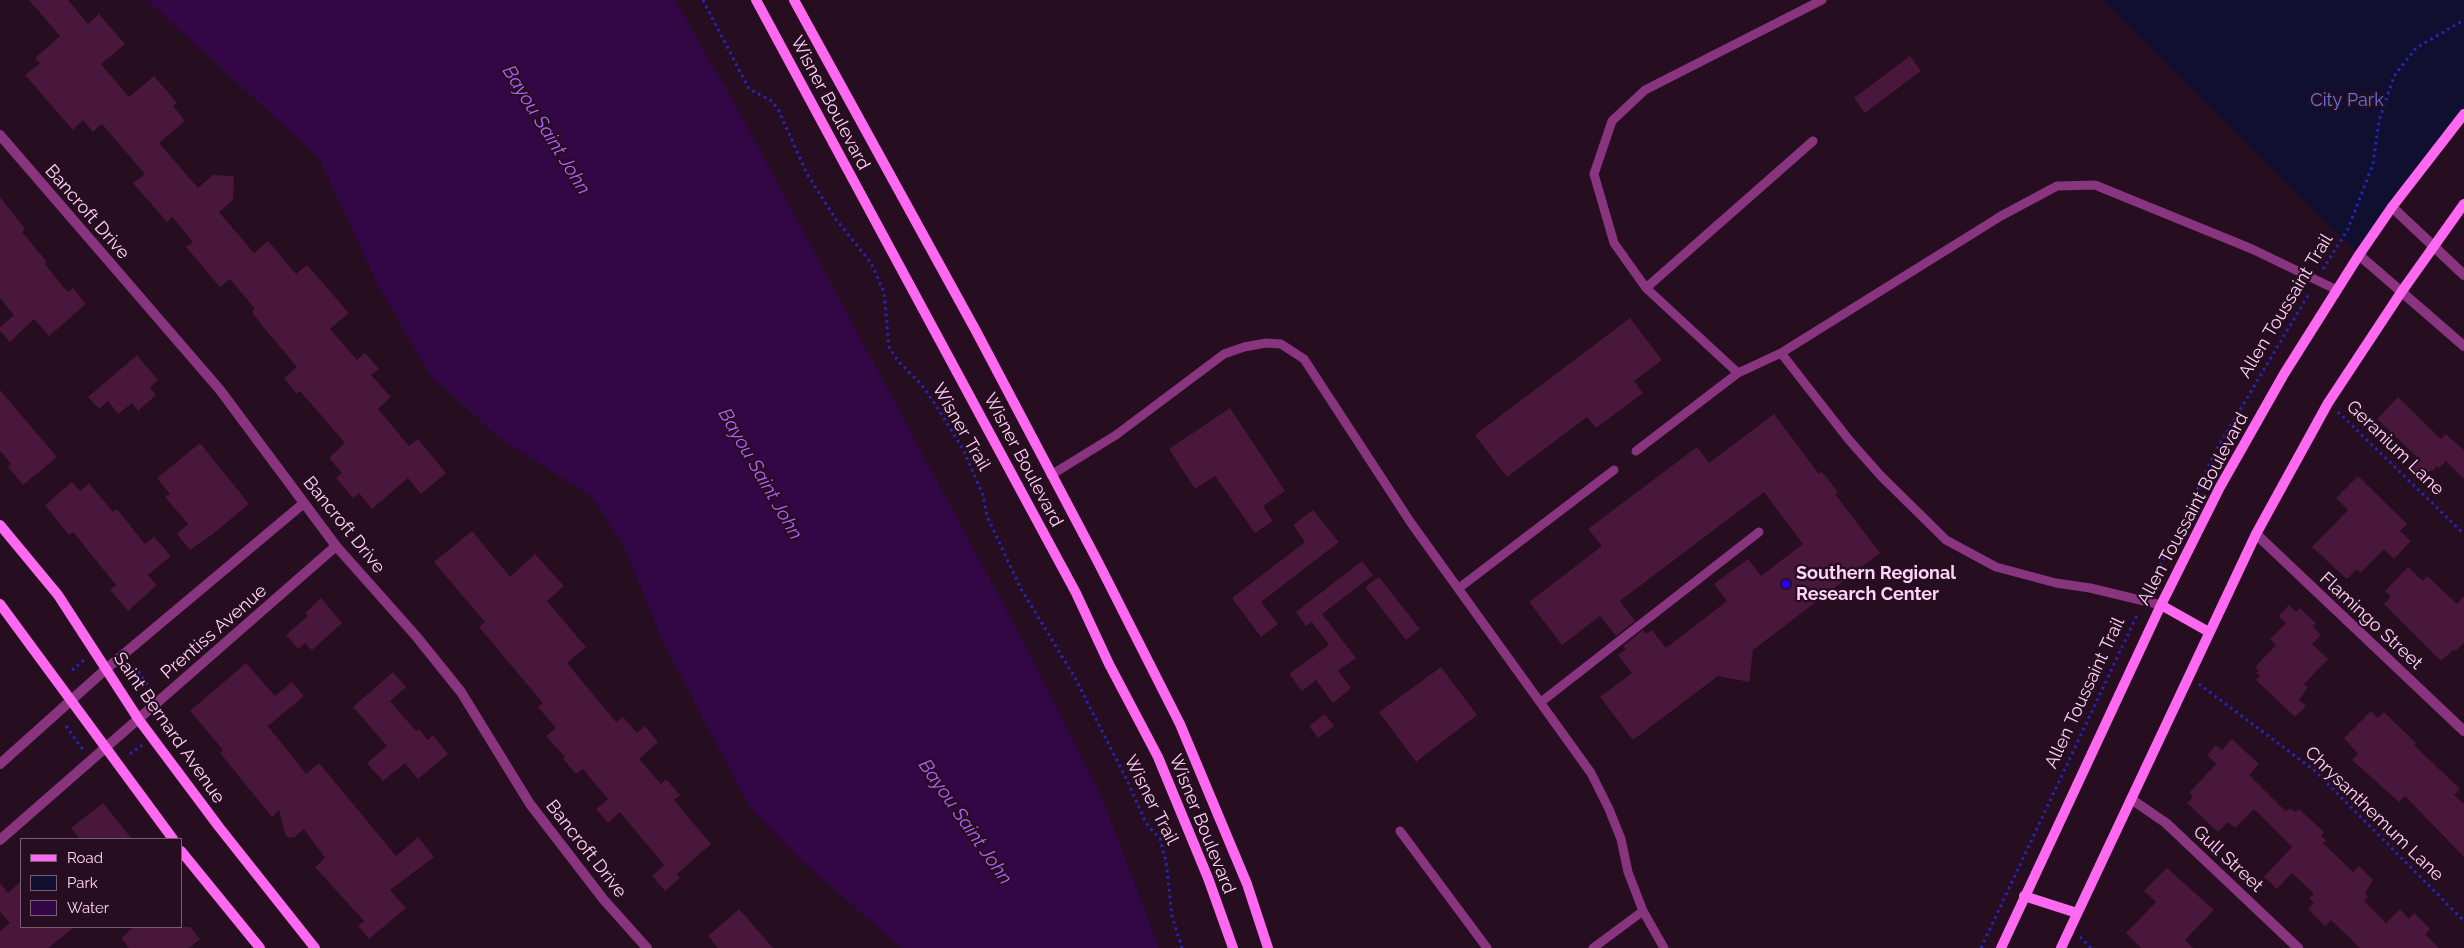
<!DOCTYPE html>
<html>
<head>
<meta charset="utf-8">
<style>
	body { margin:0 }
	#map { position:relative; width:2464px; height:948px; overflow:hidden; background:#260d20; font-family:Raleway,sans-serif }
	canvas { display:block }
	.legend { position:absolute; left:20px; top:838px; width:162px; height:90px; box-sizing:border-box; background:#260d20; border:1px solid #7d5c76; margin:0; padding:6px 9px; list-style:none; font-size:15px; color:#ffd2f7 }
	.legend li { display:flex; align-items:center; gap:10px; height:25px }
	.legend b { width:25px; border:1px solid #7d5c76 }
</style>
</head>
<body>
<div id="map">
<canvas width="2464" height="948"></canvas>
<ul class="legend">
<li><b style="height:6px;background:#ff69f1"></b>Road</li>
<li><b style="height:14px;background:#100f30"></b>Park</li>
<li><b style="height:14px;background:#330646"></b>Water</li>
</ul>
</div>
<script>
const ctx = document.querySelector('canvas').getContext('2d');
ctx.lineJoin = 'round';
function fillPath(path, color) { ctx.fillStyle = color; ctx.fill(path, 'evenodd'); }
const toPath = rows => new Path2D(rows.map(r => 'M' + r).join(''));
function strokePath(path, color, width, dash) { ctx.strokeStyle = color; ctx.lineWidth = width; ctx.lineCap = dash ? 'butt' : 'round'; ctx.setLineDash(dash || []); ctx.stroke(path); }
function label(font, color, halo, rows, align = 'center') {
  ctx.font = font + ' Raleway,sans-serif'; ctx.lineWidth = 4.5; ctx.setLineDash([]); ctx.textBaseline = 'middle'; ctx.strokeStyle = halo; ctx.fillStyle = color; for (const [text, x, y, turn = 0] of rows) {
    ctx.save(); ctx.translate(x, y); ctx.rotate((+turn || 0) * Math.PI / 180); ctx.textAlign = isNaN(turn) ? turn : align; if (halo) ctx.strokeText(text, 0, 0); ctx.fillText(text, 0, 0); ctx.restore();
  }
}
fillPath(toPath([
	[2103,0,2464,0,2464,114,2359,255]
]), '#100f30');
fillPath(toPath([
	[147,0,675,0,736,106,1032,658,1102,797,1159,948,901,948,799,858,749,806,662,640,626,551,592,497,498,437,429,374,376,281,318,157]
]), '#330646');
fillPath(toPath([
	[29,0,68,0,88,24,99,14,125,44,101,64,129,97,154,76,177,103,173,106,185,121,159,143,198,188,213,175,234,176,233,200,219,212,254,253,268,241,296,274,307,265,349,313,330,329,357,360,365,353,379,369,371,375,391,397,378,409,409,446,418,439,446,473,421,494,408,478,372,509,359,493,353,498,336,478,342,473,329,458,345,443,300,391,297,394,284,378,297,367,264,328,252,312,255,309,230,279,220,287,186,247,193,242,172,217,167,222,133,183,145,174,102,124,93,132,83,120,73,130,25,75,40,63,35,58,60,36],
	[1910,56,1921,71,1865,113,1854,98],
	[0,197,25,229,22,232,47,262,45,264,64,288,69,292,73,288,86,304,49,336,34,319,10,342,0,331,0,327,14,315,0,298],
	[1630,318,1662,360,1634,381,1643,393,1596,428,1587,417,1507,477,1475,435],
	[137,355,158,380,150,387,156,395,138,411,132,403,118,414,108,401,99,409,88,397],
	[0,390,57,457,23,485,8,467,11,464,0,451],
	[2398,397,2441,439,2446,434,2464,450,2464,479,2446,461,2439,468,2437,466,2432,472,2431,470,2422,478,2412,468,2420,460,2377,419],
	[1230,408,1285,491,1263,506,1273,521,1255,533,1215,476,1195,489,1169,449],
	[1774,414,1819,474,1822,472,1838,492,1835,494,1880,553,1753,650,1749,682,1718,676,1633,740,1600,697,1632,673,1618,655,1626,649,1623,646,1643,630,1646,634,1652,630,1666,648,1727,601,1714,584,1748,559,1761,576,1803,544,1764,492,1620,601,1635,621,1616,636,1600,616,1562,645,1529,602,1602,546,1588,529,1697,447,1709,463],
	[200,443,249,504,213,534,190,550,177,534,188,524,165,497,170,494,157,478],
	[2358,476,2407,524,2400,531,2411,541,2394,559,2384,549,2360,573,2357,569,2347,579,2312,547,2348,510,2336,498],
	[72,482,80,491,89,483,113,512,117,509,145,544,154,537,171,556,148,575,157,585,128,611,110,590,116,585,73,532,69,535,45,505],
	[1313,510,1339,542,1261,602,1278,624,1261,637,1232,598,1305,542,1293,525],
	[472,531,510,577,535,554,564,586,547,601,586,647,567,663,616,722,623,717,637,733,645,726,658,742,639,759,661,784,666,779,680,795,674,800,711,844,677,874,680,878,665,891,652,876,664,865,620,812,608,823,596,809,608,799,583,769,576,774,563,759,565,757,546,736,556,728,538,707,543,703,479,627,485,622,434,562],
	[1362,561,1373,575,1322,614,1356,658,1338,671,1351,688,1333,703,1316,680,1302,691,1289,674,1329,645,1312,622,1306,626,1296,612],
	[2408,567,2423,581,2427,576,2457,604,2464,596,2464,643,2457,650,2453,650,2441,661,2384,604,2391,597,2385,591],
	[1379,577,1420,629,1406,640,1365,587],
	[321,598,342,623,312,650,305,643,298,649,286,635,308,616,305,613],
	[2289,605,2296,612,2300,608,2316,623,2313,626,2321,635,2312,644,2328,659,2304,684,2308,687,2299,700,2306,706,2295,717,2256,680,2260,676,2256,673,2259,671,2255,667,2276,645,2270,639,2286,623,2279,616],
	[246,663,275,696,292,682,304,696,268,726,306,774,319,763,396,856,418,837,434,857,390,890,406,908,369,939,358,926,364,921,315,867,325,858,304,829,295,837,289,838,285,834,279,810,272,817,220,753,223,750,190,711],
	[1441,667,1477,715,1416,762,1379,712],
	[393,672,406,687,390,701,416,731,419,729,428,740,433,735,448,754,418,779,405,763,383,781,367,763,387,746,353,707],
	[2371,711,2378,718,2384,712,2416,743,2414,745,2460,789,2454,795,2464,804,2464,857,2405,796,2399,802,2352,760,2358,754,2344,738],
	[1325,714,1334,726,1318,738,1309,726],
	[2232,739,2259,764,2249,775,2286,812,2290,808,2295,812,2299,809,2324,832,2321,836,2326,840,2323,843,2353,872,2359,866,2373,880,2365,893,2368,897,2364,901,2386,923,2400,909,2409,919,2414,913,2430,929,2425,934,2439,948,2360,948,2331,920,2325,926,2308,909,2314,903,2309,898,2314,894,2292,873,2277,889,2264,877,2292,847,2254,809,2235,828,2228,822,2218,832,2187,803,2193,797,2189,793,2216,764,2207,755,2216,745,2222,750],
	[103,803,132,839,80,839,71,828],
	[2167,868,2214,910,2185,940,2193,948,2141,948,2126,933,2156,902,2144,891],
	[21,881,21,927,74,927,48,948,0,948,0,931,10,923,0,912,0,883,8,893],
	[739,909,773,948,718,948,708,936],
	[134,927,190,927,200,939,189,948,129,948,121,938]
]), '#48173b');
strokePath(toPath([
	[703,0,749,89,770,100,778,109,807,174,835,218,871,263,884,292,889,347,898,361,921,384,935,404,963,449,983,495,987,516,1021,589,1074,676,1126,778,1146,823,1160,839,1166,861,1172,916,1182,948],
	[2323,269,2348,229,2373,164,2379,121,2394,76,2416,48,2464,20],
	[2338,412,2464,534],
	[2149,589,2218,447,2310,292],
	[135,666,151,690],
	[72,670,84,660],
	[2199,684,2315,771,2464,921],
	[66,726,83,750],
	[130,754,142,745],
	[2080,937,2091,948],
	[1981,948,2138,613]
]), '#2725bf', 3, [2.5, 4]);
strokePath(toPath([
	[1813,141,1646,288,1738,373,1781,353,1849,440,1881,476,1946,540,1996,567,2056,583,2090,588,2161,605],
	[1646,288,1614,243,1594,174,1612,121,1645,90,1822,0],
	[1781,353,2001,216,2057,186,2095,185,2252,249,2337,290],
	[1636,451,1738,373],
	[1051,475,1116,435,1224,354,1244,347,1266,343,1281,344,1304,359,1411,523,1591,773,1609,809,1621,839,1628,872,1643,911,1593,948],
	[1459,588,1614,470],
	[1541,702,1759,532],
	[1400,831,1487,948],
	[1643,911,1664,948]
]), '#88347f', 9);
strokePath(toPath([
	[0,135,220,390,336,546,416,636,461,692,530,804,604,900,647,948],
	[2392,207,2464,275],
	[2359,255,2464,346],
	[2256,534,2464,731],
	[0,764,106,669,304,503],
	[2131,799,2166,823,2298,948],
	[0,840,336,546]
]), '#88347f', 10);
strokePath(toPath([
	[756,0,1076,593,1109,664,1158,757,1208,878,1233,948],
	[794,0,976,331,1098,562,1180,724,1247,884,1268,948],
	[0,525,58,595,139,720,219,827,315,948],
	[0,604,173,839],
	[2161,605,2209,632],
	[181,851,260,948],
	[2024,896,2077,913],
	[2001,948,2161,605,2220,487,2284,374,2359,255,2392,207,2464,114],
	[2061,948,2256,534,2328,403,2402,291,2464,204]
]), '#ff69f1', 10);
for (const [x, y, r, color] of [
	[1786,584,5,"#2b00fd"]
]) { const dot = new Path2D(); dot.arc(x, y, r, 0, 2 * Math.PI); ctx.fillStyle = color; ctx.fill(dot); strokePath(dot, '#260d20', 2); }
label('18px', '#5d76e9', '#260d20', [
	["City Park",2347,101]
]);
label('18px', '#ffd2f7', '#260d20', [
	["Wisner Boulevard",830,103,62],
	["Bancroft Drive",87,212,49],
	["Allen Toussaint Trail",2286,306,-59],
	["Wisner Trail",961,427,60],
	["Geranium Lane",2395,448,44],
	["Wisner Boulevard",1023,460,62],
	["Allen Toussaint Boulevard",2193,509,-62],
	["Bancroft Drive",344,525,51],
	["Flamingo Street",2371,621,43],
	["Prentiss Avenue",214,632,-41],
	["Allen Toussaint Trail",2085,693,-65],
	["Saint Bernard Avenue",169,728,55],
	["Wisner Trail",1151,800,63],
	["Chrysanthemum Lane",2374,814,44],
	["Wisner Boulevard",1202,824,68],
	["Bancroft Drive",586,849,52],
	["Gull Street",2228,859,43]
]);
label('bold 18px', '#ffd2f7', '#260d20', [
	["Southern Regional",1796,574],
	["Research Center",1796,595]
], 'left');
label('italic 19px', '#b460ff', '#260d20', [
	["Bayou Saint John",546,130,58],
	["Bayou Saint John",760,474,60],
	["Bayou Saint John",965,822,55]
]);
</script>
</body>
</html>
